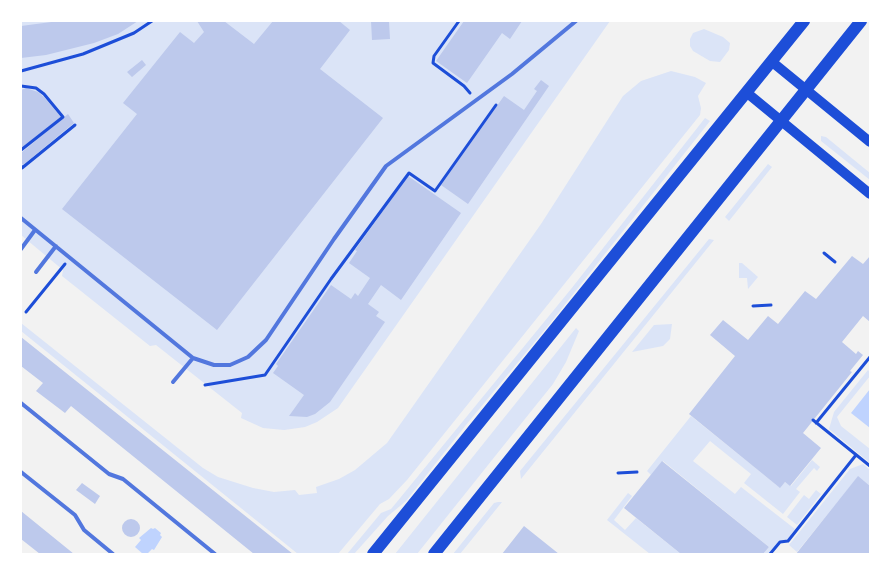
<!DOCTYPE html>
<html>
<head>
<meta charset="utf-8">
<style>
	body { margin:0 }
	#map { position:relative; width:891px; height:575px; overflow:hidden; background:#f2f2f2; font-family:"Source Sans 3",sans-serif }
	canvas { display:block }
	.frame { position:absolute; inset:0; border:22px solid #fff; pointer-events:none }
</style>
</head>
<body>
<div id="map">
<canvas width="891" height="575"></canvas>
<div class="frame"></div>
</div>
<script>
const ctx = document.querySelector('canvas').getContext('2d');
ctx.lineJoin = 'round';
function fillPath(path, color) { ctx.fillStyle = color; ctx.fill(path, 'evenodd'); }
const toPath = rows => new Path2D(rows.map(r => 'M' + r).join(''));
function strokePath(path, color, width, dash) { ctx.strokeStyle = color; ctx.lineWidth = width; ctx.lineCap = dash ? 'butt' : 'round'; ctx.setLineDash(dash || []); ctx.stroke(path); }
fillPath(toPath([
	[21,21,610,21,338,408,317,422,305,427,284,430,263,428,241,418,242,413,156,345,150,346,62,276,63,270,21,235],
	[704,29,723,37,730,43,729,50,720,62,710,61,693,51,690,46,690,39,693,33],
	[671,71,695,77,706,83,698,96,701,108,700,115,407,480,389,499,380,504,338,554,298,554,21,331,21,323,203,468,218,477,253,488,274,492,295,490,299,495,317,493,316,487,339,479,355,470,387,443,541,224,623,96,641,81],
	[705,118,710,121,548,326,466,425,406,501,388,516,354,554,347,554,381,513,391,509,396,503,571,289],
	[821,136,826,137,870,173,870,180,821,141],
	[768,164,772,167,729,221,725,217],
	[709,239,714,240,521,479,520,471],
	[739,263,742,263,758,277,748,289,747,278,739,278],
	[672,324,670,339,663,346,632,352,654,325],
	[576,328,579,331,566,362,553,384,504,445,417,554,395,554],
	[868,370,870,372,870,376,837,417,841,426,870,449,870,463,829,429,834,412],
	[691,416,779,487,785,482,791,486,812,460,820,467,817,471,814,468,796,489,800,492,783,514,744,483,751,474,710,441,693,461,735,494,741,487,795,529,787,541,779,542,769,554,763,554,769,547,663,461,651,475,647,471],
	[863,464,870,470,870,486,858,477,797,552,789,545,850,469],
	[816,490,821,494,797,525,787,517,804,495,809,499],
	[628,493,632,496,614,520,625,530,636,518,681,554,650,554,607,520],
	[498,502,502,502,460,554,453,554,494,503]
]), '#dbe4f7');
fillPath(toPath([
	[870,389,870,428,851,413],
	[151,528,153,529,155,528,161,533,160,535,162,537,154,550,152,549,147,554,143,554,135,547,141,540,139,538]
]), '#bfd3fe');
fillPath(toPath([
	[59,21,138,21,118,34,94,43,46,55,21,58,21,26],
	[197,21,224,21,254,44,273,21,339,21,350,30,320,69,383,118,217,330,62,209,137,114,123,103,180,32,194,43,204,32],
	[371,21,389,21,390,39,372,40],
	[464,21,522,21,510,39,502,33,467,83,436,61],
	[142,60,146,65,132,77,127,72],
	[541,80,549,86,468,204,441,185,504,96,524,110,537,91,534,89],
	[26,88,38,92,44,97,61,117,21,148,21,90],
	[68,114,74,123,23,165,21,162,21,153],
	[408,176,461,213,401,300,381,285,368,304,379,312,376,316,385,322,330,402,315,414,307,417,289,416,304,395,273,373,278,366,276,364,331,285,351,299,355,293,358,296,370,278,349,263,357,251,355,250],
	[852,256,863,264,870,256,870,322,863,316,842,342,856,354,858,351,863,355,850,371,852,372,803,433,821,448,790,486,785,482,780,488,689,414,735,356,710,335,723,320,748,340,768,316,778,324,805,291,816,299],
	[21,337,293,554,254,554,71,406,65,413,36,391,43,383,21,366],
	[662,461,769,547,763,554,681,554,624,508],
	[858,476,870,486,870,554,796,554],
	[82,483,100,496,95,504,76,490],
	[21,511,74,554,40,554,21,539],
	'122 528a9 9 0 1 1 18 0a9 9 0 1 1-18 0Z',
	[524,526,559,554,502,554]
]), '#bdc9ec');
strokePath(toPath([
	[459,21,434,56,433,63,464,86,470,93],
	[21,71,83,54,134,33,152,21],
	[21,86,36,88,44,94,63,117,21,150],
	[21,166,22,168,75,125],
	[824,253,835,262],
	[753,306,771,305],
	[26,312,65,264],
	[205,385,265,375,331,279,409,173,435,191,496,105],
	[813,420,870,466],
	[816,423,870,357],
	[618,473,637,472],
	[770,554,780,542,788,541,856,455]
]), '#1d4ed8', 3);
strokePath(toPath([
	[21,218,193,358,214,365,230,365,248,357,266,340,334,239,386,166,512,74,576,21],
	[21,249,35,230],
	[36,272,56,246],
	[173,382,193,358],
	[21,403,109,474,123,479,215,554],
	[21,472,75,515,84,530,113,554]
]), '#5277de', 4);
strokePath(toPath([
	[771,61,870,142],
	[746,92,870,194]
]), '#1d4ed8', 10);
strokePath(toPath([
	[373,554,804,21],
	[434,554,861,21]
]), '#1d4ed8', 12);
</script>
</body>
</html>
